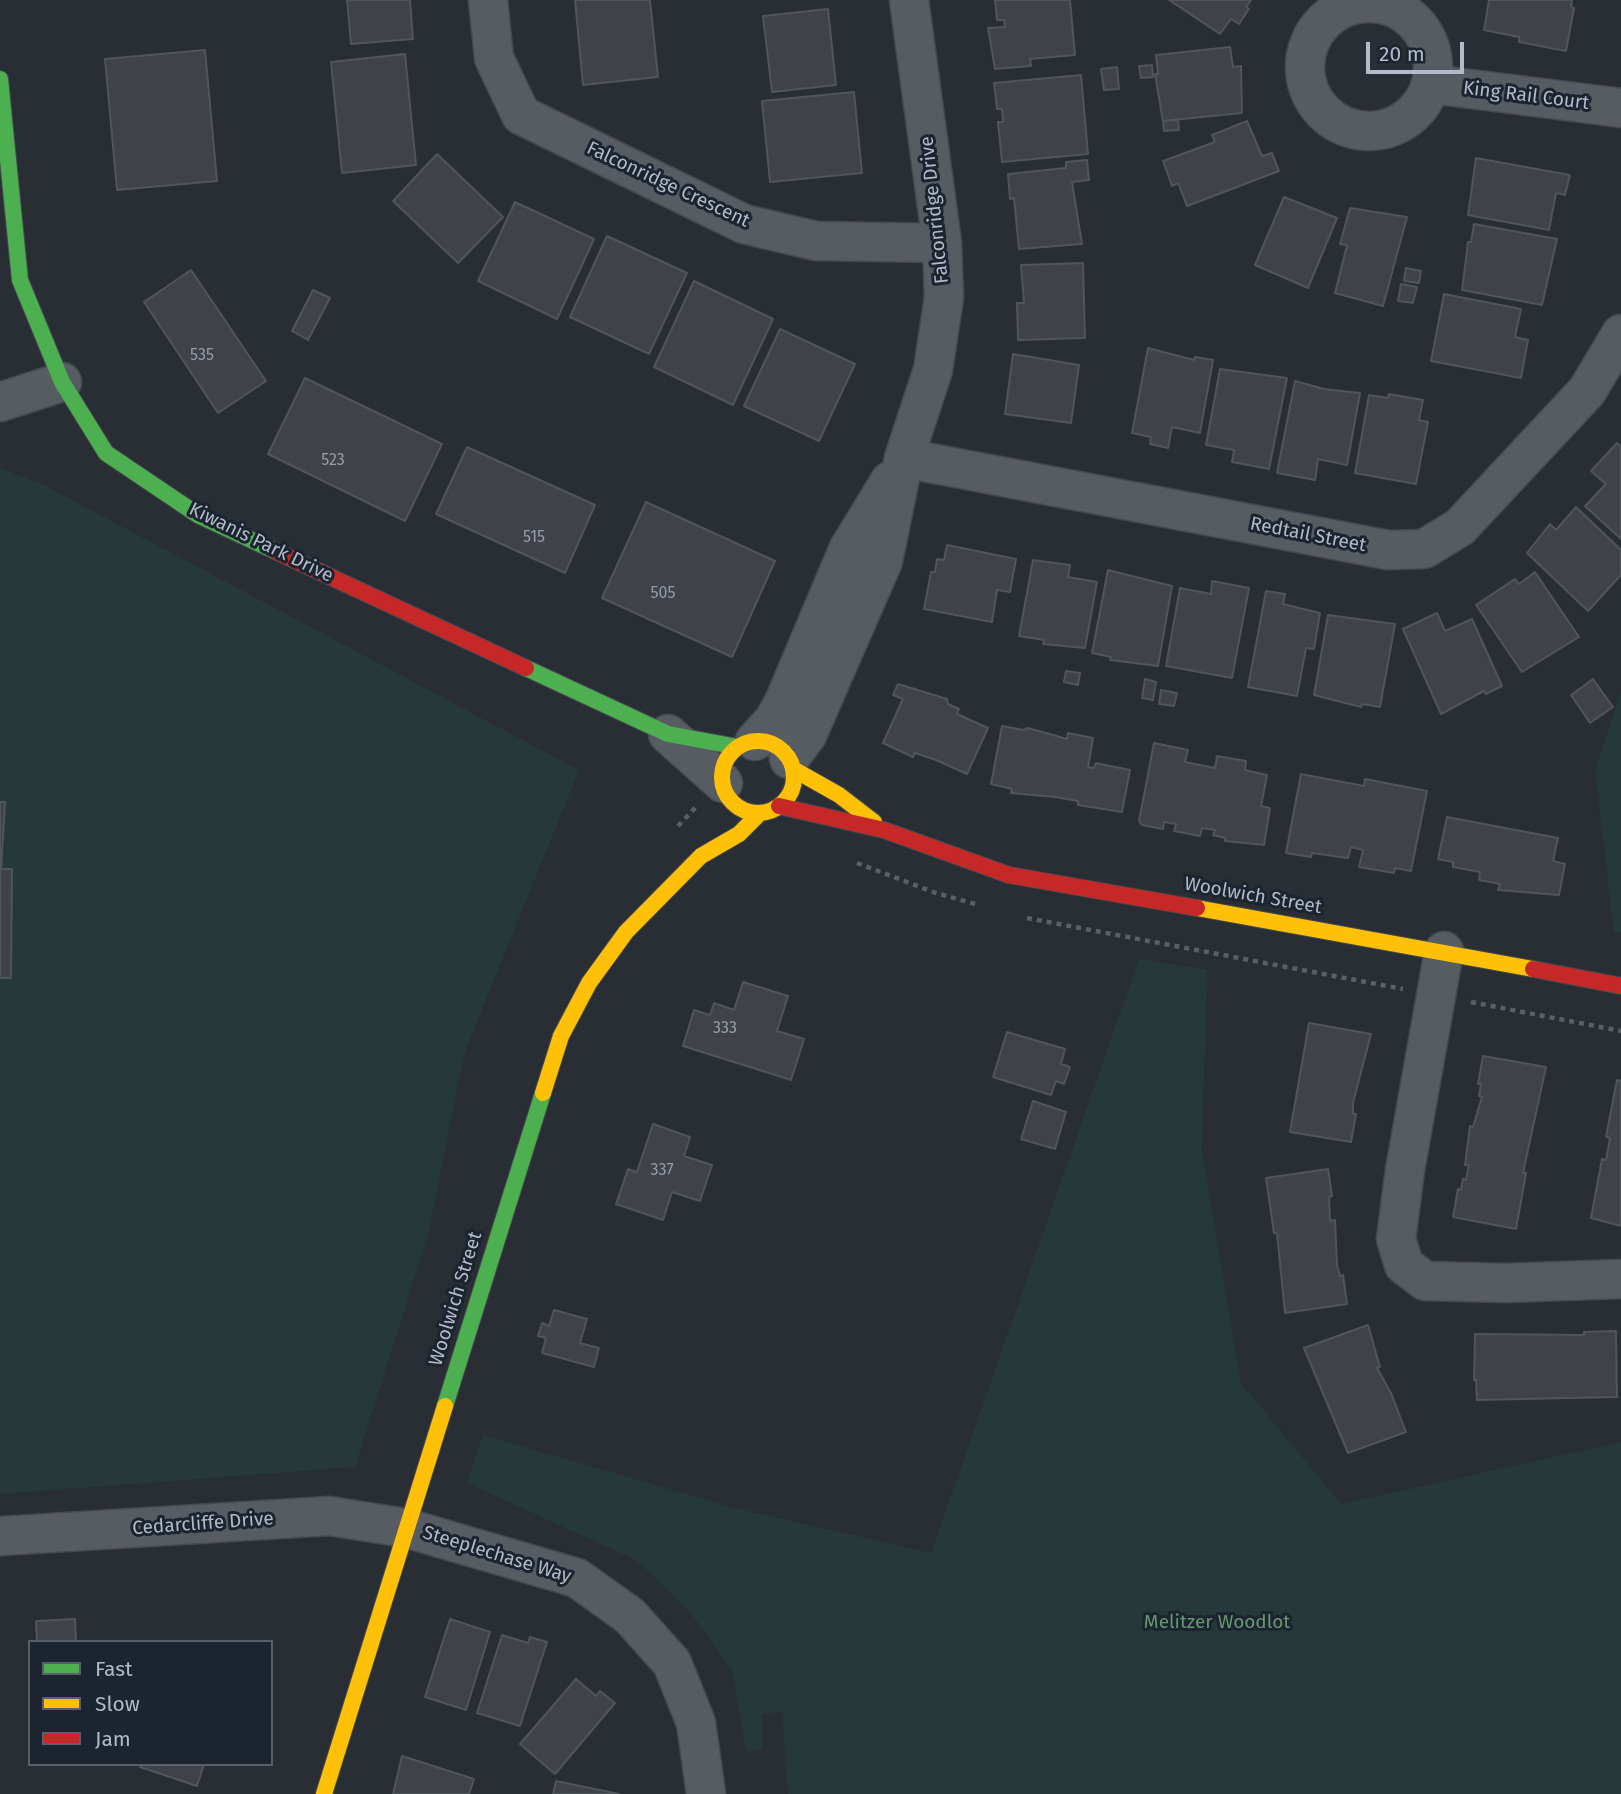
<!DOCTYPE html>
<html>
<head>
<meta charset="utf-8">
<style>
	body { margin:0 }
	#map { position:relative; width:1621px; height:1794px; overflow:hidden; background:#282e34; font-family:"Fira Sans",sans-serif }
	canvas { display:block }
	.legend { position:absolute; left:28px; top:1640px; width:245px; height:126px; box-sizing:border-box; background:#1b242f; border:2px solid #57606b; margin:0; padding:9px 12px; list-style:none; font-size:21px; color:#b1bac6 }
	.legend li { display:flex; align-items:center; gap:14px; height:35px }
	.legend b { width:35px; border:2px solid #57606b }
	.scale { position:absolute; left:1366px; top:42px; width:98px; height:32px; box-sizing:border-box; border:4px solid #b1bac6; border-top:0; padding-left:9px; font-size:21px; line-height:24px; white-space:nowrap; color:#b1bac6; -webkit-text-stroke:5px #1b242f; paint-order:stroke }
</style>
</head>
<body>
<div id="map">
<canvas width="1621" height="1794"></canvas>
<ul class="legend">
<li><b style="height:9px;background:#4caf50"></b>Fast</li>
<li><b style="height:9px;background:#ffc107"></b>Slow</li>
<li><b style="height:9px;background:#c62828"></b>Jam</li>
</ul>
<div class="scale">20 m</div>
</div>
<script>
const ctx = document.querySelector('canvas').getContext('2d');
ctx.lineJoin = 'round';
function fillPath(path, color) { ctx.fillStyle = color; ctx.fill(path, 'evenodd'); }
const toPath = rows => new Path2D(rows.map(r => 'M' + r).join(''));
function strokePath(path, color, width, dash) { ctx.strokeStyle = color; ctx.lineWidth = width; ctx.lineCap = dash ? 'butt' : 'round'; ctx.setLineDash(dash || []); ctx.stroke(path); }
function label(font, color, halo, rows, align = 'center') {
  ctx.font = font + ' "Fira Sans",sans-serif'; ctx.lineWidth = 6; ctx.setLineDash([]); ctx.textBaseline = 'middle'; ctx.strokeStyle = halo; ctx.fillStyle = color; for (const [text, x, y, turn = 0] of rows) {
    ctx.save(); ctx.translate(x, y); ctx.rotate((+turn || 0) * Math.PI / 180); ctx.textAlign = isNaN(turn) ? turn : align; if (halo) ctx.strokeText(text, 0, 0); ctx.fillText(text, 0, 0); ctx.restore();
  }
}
fillPath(toPath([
	[0,468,46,486,579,770,464,1054,428,1235,355,1467,0,1494],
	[1621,690,1621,933,1614,932,1595,771],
	[1139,959,1207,970,1202,1149,1241,1383,1341,1504,1621,1442,1621,1794,788,1794,782,1711,762,1715,762,1749,746,1752,732,1670,690,1612,636,1560,467,1483,483,1435,735,1508,931,1553]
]), '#25383a');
const building = toPath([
	[347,0,410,0,413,39,351,44,347,0],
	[575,0,650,0,658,77,583,85,575,0],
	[995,0,1070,0,1075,55,1030,59,1031,66,995,69,988,28,1005,27,1004,20,997,20,995,0],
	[1169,0,1251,0,1246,7,1249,9,1239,24,1231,19,1220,34,1169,0],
	[1489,0,1572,0,1571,7,1574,8,1566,51,1519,42,1519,37,1484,30,1489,0],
	[828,9,836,85,772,92,763,16,828,9],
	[1230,47,1233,67,1241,66,1242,113,1163,121,1155,74,1158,74,1156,55,1230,47],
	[205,50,217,181,117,190,105,59,205,50],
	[405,54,416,165,342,173,331,62,405,54],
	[1152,65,1153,77,1141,78,1139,66,1152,65],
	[1117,67,1119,89,1104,90,1101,69,1117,67],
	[1081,75,1088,154,1002,162,998,122,1003,122,1002,109,997,109,994,83,1081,75],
	[854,92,862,173,770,182,762,101,854,92],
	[1178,120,1179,130,1164,131,1163,121,1178,120],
	[1247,121,1262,156,1272,153,1279,171,1187,206,1178,183,1172,186,1163,161,1215,142,1212,135,1247,121],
	[437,154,503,217,458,263,393,201,437,154],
	[1476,158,1570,175,1565,195,1556,193,1549,230,1468,215,1476,158],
	[1087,160,1089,180,1072,182,1082,244,1019,249,1014,198,1010,199,1008,174,1066,168,1066,162,1087,160],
	[1284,197,1337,218,1308,288,1255,265,1284,197],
	[515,202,594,239,557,319,478,281,515,202],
	[1350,208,1407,217,1383,306,1335,293,1347,245,1340,244,1350,208],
	[1474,224,1557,239,1542,305,1462,290,1468,242,1471,242,1474,224],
	[607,236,687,273,649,354,570,317,607,236],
	[1083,263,1085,338,1018,340,1017,303,1024,303,1021,265,1083,263],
	[1406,268,1421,271,1419,283,1404,281,1406,268],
	[191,270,266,381,218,413,144,302,191,270],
	[694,281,773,319,733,405,654,367,694,281],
	[1401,284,1417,287,1413,303,1398,301,1401,284],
	[313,290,330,298,308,340,292,331,313,290],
	[1444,294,1521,309,1515,337,1528,340,1521,378,1431,361,1444,294],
	[780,329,855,364,819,441,744,406,780,329],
	[1148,348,1194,360,1195,357,1213,360,1200,433,1172,427,1168,448,1150,444,1151,437,1132,433,1148,348],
	[1013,354,1079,365,1071,423,1005,414,1013,354],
	[1220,369,1287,378,1269,469,1232,462,1234,450,1206,445,1220,369],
	[305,378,442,444,405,521,268,454,305,378],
	[1295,381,1324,389,1360,393,1347,465,1318,459,1315,480,1277,473,1295,381],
	[1389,394,1423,400,1419,420,1428,422,1416,484,1355,473,1369,395,1388,398,1389,394],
	[1617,443,1621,447,1621,539,1585,506,1606,484,1591,471,1617,443],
	[467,447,595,505,565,573,436,514,467,447],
	[646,502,775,561,732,657,602,598,646,502],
	[1576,507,1621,550,1621,575,1588,611,1527,553,1550,524,1556,530,1576,507],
	[947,545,1016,559,1010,592,997,590,992,622,924,609,931,572,935,572,937,559,944,560,947,545],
	[1033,560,1070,565,1068,577,1097,582,1085,648,1043,644,1044,640,1019,636,1033,560],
	[1108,570,1172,586,1158,666,1110,660,1111,657,1092,653,1108,570],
	[1535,572,1579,637,1522,672,1476,605,1515,579,1519,584,1535,572],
	[1212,581,1249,588,1232,678,1166,666,1180,588,1211,594,1212,581],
	[1266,591,1285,594,1283,604,1320,613,1314,649,1306,648,1297,696,1248,687,1266,591],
	[1437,613,1445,631,1472,619,1502,686,1486,694,1484,691,1441,714,1403,629,1437,613],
	[1328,615,1395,624,1380,707,1362,704,1361,707,1314,695,1328,615],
	[1066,671,1080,673,1078,685,1064,682,1066,671],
	[1145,679,1156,682,1153,700,1142,698,1145,679],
	[1593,679,1613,707,1590,723,1571,695,1593,679],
	[898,684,947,699,948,704,959,709,957,714,988,728,967,774,936,760,915,753,913,757,883,743,903,699,893,695,898,684],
	[1161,690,1177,693,1174,706,1159,704,1161,690],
	[1002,726,1024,730,1028,728,1067,739,1068,733,1093,738,1088,767,1094,768,1096,763,1130,770,1122,812,1078,805,1078,801,1055,797,1011,793,1012,789,991,784,1002,726],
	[1154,743,1188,750,1185,762,1215,768,1217,756,1246,761,1245,770,1267,775,1261,806,1270,808,1264,845,1225,841,1225,838,1213,835,1215,830,1202,828,1200,836,1174,831,1176,824,1164,822,1163,829,1142,825,1139,821,1154,743],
	[1301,774,1364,786,1365,779,1427,791,1411,871,1395,868,1394,873,1359,867,1363,850,1351,847,1348,858,1312,853,1311,857,1286,853,1301,774],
	[0,802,5,802,1,869,12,869,11,978,0,978,0,802],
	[1447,817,1558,838,1553,861,1565,864,1559,895,1498,890,1500,884,1479,880,1480,872,1453,867,1453,862,1438,859,1447,817],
	[743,982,788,996,777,1031,804,1039,791,1080,683,1046,694,1010,710,1015,714,1003,734,1010,743,982],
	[1309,1023,1371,1034,1353,1103,1353,1114,1356,1114,1351,1142,1290,1132,1309,1023],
	[1007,1032,1065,1049,1061,1064,1070,1067,1064,1084,1056,1081,1051,1095,993,1077,1007,1032],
	[1483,1056,1546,1067,1523,1173,1526,1173,1516,1229,1453,1217,1458,1189,1461,1190,1463,1179,1466,1180,1469,1165,1465,1165,1470,1126,1473,1127,1482,1097,1479,1096,1481,1084,1478,1084,1483,1056],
	[1617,1080,1621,1081,1621,1226,1591,1218,1602,1159,1606,1160,1610,1138,1606,1137,1617,1080],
	[1033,1101,1066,1112,1055,1149,1021,1139,1033,1101],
	[653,1124,690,1137,684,1156,712,1165,700,1201,672,1192,663,1220,616,1204,628,1169,637,1172,653,1124],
	[1328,1169,1332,1196,1329,1197,1330,1221,1335,1220,1337,1265,1340,1276,1343,1275,1347,1304,1285,1313,1277,1233,1274,1233,1266,1178,1328,1169],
	[554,1310,587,1319,580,1343,599,1348,594,1367,542,1353,546,1338,538,1336,542,1323,549,1326,554,1310],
	[1368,1325,1380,1367,1377,1368,1391,1393,1406,1432,1348,1453,1304,1348,1368,1325],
	[1616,1331,1617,1397,1477,1400,1476,1380,1474,1380,1475,1334,1584,1335,1584,1332,1616,1331],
	[75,1619,76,1642,37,1642,36,1621,75,1619],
	[450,1619,490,1632,466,1710,425,1697,450,1619],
	[502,1635,528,1643,530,1637,547,1642,520,1726,477,1713,502,1635],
	[576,1679,596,1696,600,1691,615,1703,555,1774,520,1744,576,1679],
	[402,1756,474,1779,469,1794,393,1794,402,1756],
	[141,1764,204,1764,197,1786,140,1767,141,1764],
	[556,1781,619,1794,553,1794,556,1781]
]);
fillPath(building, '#3f4349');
strokePath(building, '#50555c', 2);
const street = toPath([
	[488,0,494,58,521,115,744,224,816,241,942,243],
	'1305 67a64 64 0 1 1 128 0a64 64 0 1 1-128 0Z',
	[1431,84,1621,108],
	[0,402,62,382],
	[904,458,1388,550,1424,549,1460,527,1587,391,1621,334],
	[668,734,723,783],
	[755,741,774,720,784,702,848,550,890,481],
	[789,759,807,735,883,561,904,458,933,370,944,297,942,243,909,0],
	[1444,951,1405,1170,1396,1239,1404,1265,1425,1281,1505,1283,1621,1279],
	[0,1536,329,1516,406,1528,577,1578,630,1616,672,1663,696,1723,706,1794]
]);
const fast = toPath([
	[0,79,20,280,62,382,106,453,198,515,275,551],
	[526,668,668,734,738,747],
	[445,1406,543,1093]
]);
const slow = toPath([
	'722 777a36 36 0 1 1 72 0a36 36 0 1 1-72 0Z',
	[793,769,839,795,874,822],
	[1197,908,1533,969],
	[543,1093,561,1036,589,983,626,932,701,856,739,834,760,813],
	[324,1794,445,1406]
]);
const jam = toPath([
	[275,551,526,668],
	[779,806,884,830,1009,875,1197,908],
	[1533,969,1621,986]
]);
strokePath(street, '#464a4f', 41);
strokePath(fast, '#464a4f', 18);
strokePath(slow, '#464a4f', 18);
strokePath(jam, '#464a4f', 18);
strokePath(toPath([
	[678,826,696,807],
	[857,863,936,893,975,904],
	[1027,918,1403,989],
	[1471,1002,1621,1031]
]), '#5b6066', 4.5, [5, 5]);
strokePath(street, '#575c63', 38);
strokePath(fast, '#4caf50', 16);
strokePath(slow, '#ffc107', 16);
strokePath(jam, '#c62828', 16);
label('16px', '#949ca7', null, [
	["535",202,356],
	["523",333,461],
	["515",534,538],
	["505",663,594],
	["333",725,1029],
	["337",662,1171]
]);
label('19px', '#b1bac6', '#1b242f', [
	["King Rail Court",1526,96,7],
	["Falconridge Crescent",668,185,25],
	["Falconridge Drive",935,210,-96],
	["Redtail Street",1308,535,11],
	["Kiwanis Park Drive",261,543,26],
	["Woolwich Street",1253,896,10],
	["Woolwich Street",456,1299,-73],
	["Cedarcliffe Drive",203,1524,-4],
	["Steeplechase Way",497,1555,17]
]);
label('19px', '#689771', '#1b242f', [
	["Melitzer Woodlot",1217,1623]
]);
</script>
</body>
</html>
